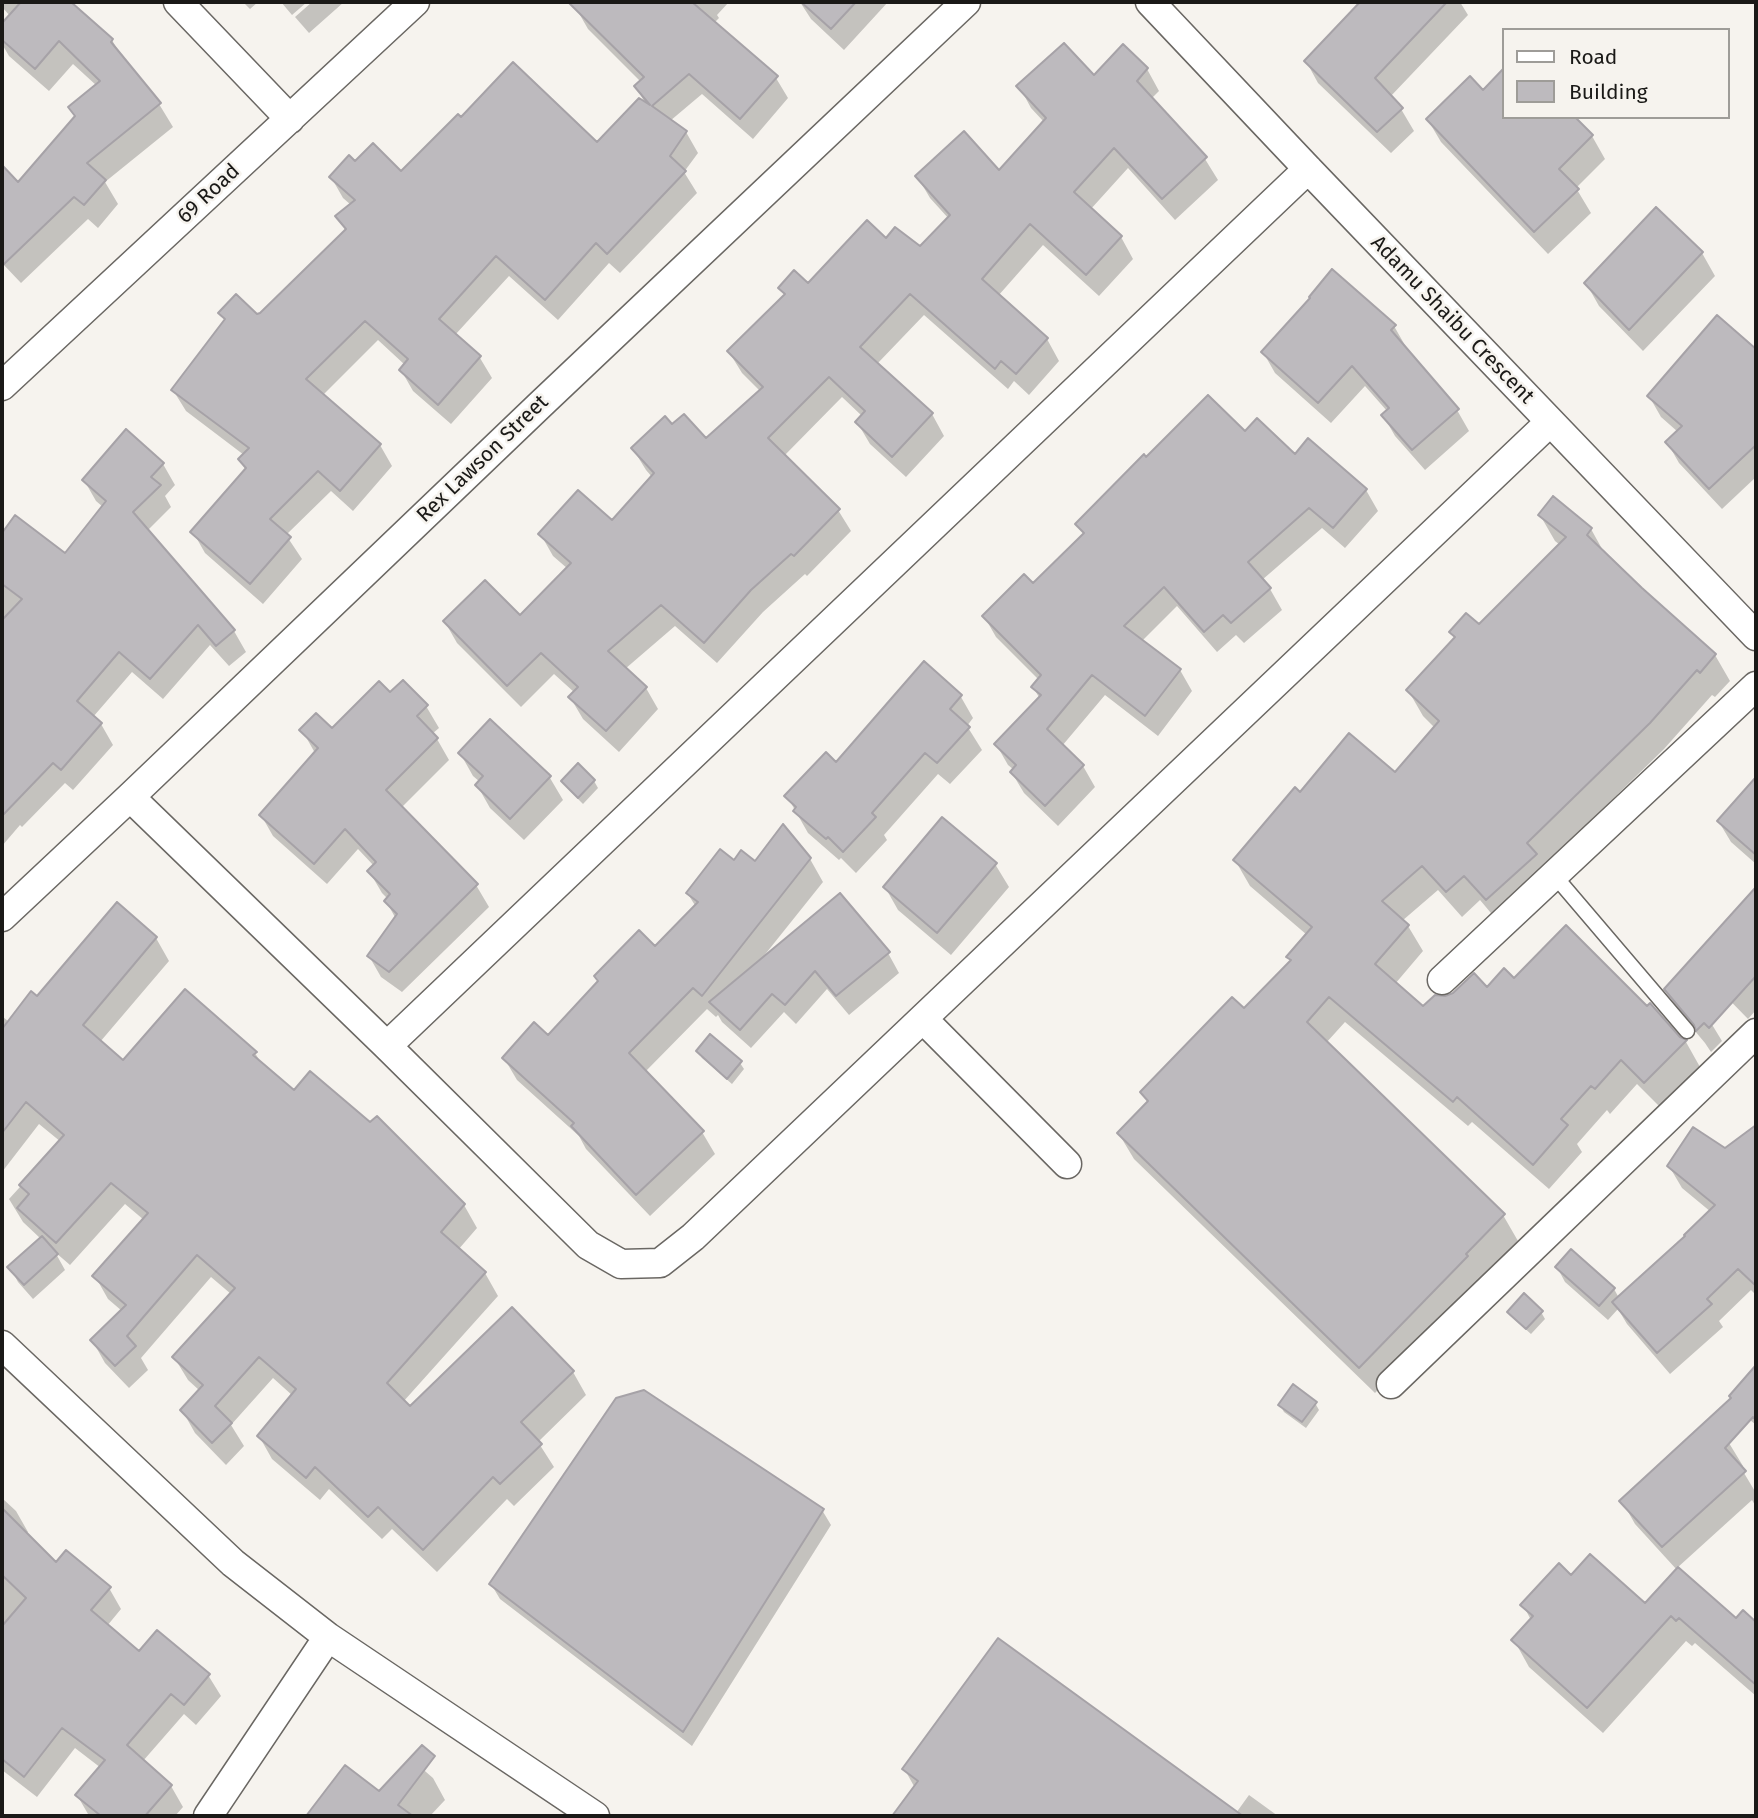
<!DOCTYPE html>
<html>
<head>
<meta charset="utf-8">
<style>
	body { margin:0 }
	#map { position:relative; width:1758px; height:1818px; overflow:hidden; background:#f6f3ee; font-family:"Fira Sans",sans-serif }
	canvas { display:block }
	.frame { position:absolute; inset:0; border:4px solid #1a1917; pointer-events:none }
	.legend { position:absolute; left:1502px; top:28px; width:228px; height:91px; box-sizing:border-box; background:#f6f3ee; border:2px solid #9e9c98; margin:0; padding:9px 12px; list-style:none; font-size:21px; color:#1a1917 }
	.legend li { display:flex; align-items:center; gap:14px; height:35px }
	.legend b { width:35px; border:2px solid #9e9c98 }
</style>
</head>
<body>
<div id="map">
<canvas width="1758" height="1818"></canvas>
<div class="frame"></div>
<ul class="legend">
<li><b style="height:9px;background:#fff"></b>Road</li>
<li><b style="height:19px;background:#bdbabe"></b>Building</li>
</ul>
</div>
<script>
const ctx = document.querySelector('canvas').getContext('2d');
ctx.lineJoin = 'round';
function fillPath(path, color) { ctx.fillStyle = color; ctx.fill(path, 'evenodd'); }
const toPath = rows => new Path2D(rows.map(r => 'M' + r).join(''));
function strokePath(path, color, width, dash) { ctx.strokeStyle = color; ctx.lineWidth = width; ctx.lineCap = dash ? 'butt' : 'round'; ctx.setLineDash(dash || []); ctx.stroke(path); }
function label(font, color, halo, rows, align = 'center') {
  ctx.font = font + ' "Fira Sans",sans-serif'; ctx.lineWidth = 5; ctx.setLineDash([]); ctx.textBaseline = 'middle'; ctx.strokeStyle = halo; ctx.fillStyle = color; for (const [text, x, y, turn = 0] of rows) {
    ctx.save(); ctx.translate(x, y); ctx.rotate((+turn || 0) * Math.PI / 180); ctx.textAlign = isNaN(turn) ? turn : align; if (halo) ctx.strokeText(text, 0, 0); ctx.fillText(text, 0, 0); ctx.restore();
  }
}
fillPath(toPath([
	[2,2,68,2,112,40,124,61,159,104,173,127,105,182,118,204,98,228,88,219,21,283,2,263,2,167,19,185,76,117,97,86,73,64,49,91,9,56,2,44,2,26,10,16,2,7],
	[243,2,258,2,250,9],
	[281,2,307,2,292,15],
	[312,2,344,2,309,33,295,17],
	[582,2,729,2,717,15,719,18,714,23,776,78,788,98,753,139,702,94,670,121,686,132,698,153,684,172,697,193,620,273,609,263,558,320,509,276,455,335,480,358,492,378,451,424,413,391,401,370,405,365,378,340,322,396,380,445,392,466,353,511,331,491,286,535,302,559,263,604,205,553,193,532,246,471,240,460,244,455,186,411,173,390,225,321,221,313,261,315,346,231,337,216,351,205,343,198,331,177,355,163,401,174,598,144,646,105,636,86,641,82,588,29,576,8],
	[800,2,888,2,844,50,811,19],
	[1363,2,1460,2,1468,15,1390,97,1401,109,1414,131,1391,153,1318,83,1306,61],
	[1147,69,1159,91,1151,99,1205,159,1218,180,1175,220,1128,168,1090,210,1121,237,1133,259,1099,296,1043,245,998,296,1047,339,1059,361,1029,395,1014,381,1008,389,924,315,877,364,932,414,944,436,906,477,870,444,857,422,862,416,842,397,784,456,838,510,851,531,807,576,805,574,763,612,717,663,675,626,625,669,646,688,658,709,619,752,583,719,570,697,575,693,554,674,521,707,457,643,445,622,520,617,568,569,553,556,541,535,612,522,652,477,646,470,633,449,672,426,706,441,760,391,742,373,729,352,785,296,780,288,808,285,886,241,921,248,949,219,930,198,917,176,999,172,1044,122,1031,108,1019,86,1094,78],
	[1504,71,1504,117,1573,117,1592,136,1605,159,1576,188,1591,213,1548,254,1441,142,1428,120,1483,92],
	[1656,209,1702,253,1715,276,1643,351,1599,306,1586,283],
	[1717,317,1756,351,1756,477,1722,509,1679,463,1667,442,1678,432,1661,417,1649,396],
	[1394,326,1406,347,1405,349,1457,410,1469,431,1425,470,1395,436,1383,415,1387,411,1365,386,1331,423,1275,373,1263,352],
	[1245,433,1366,490,1378,511,1345,548,1322,528,1262,580,1270,589,1282,610,1244,643,1236,635,1217,652,1177,606,1142,641,1180,670,1192,691,1158,736,1105,695,1062,746,1083,766,1095,787,1058,826,1024,793,1012,773,1014,770,1008,765,996,744,1040,699,1033,687,1039,680,996,637,984,616,1033,586,1084,535,1077,524,1146,460],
	[163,464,175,485,165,496,171,507,147,531,234,631,246,652,229,666,210,645,163,699,132,672,93,717,101,724,113,745,73,790,65,783,22,827,20,825,2,846,2,536,15,518,65,556,103,507,96,501,84,480],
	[1553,499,1591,529,1606,556,1715,655,1730,681,1715,697,1712,695,1664,749,1543,867,1501,925,1480,900,1462,917,1438,890,1402,921,1408,926,1423,951,1395,984,1424,1008,1445,998,1487,990,1514,980,1686,1042,1700,1067,1660,1107,1637,1084,1610,1114,1607,1110,1577,1144,1582,1152,1549,1189,1472,1122,1468,1126,1345,1022,1326,1043,1503,1215,1518,1241,1480,1281,1481,1283,1375,1393,1134,1159,1119,1134,1148,1103,1142,1092,1244,1011,1292,962,1288,957,1307,935,1250,886,1235,860,1300,794,1396,774,1435,728,1423,716,1408,690,1455,639,1451,632,1479,626,1560,545,1555,541,1540,515],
	[924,664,961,697,973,718,967,726,982,750,950,784,938,774,884,835,887,840,856,873,841,858,839,860,808,833,787,796,837,765],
	[390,695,426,706,439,728,432,734,437,739,449,760,401,808,476,885,489,907,402,992,381,977,369,956,396,919,386,901,388,899,382,893,369,871,374,866,358,849,327,884,273,836,261,815,315,753,302,730,332,731],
	[490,722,550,778,563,800,524,840,490,808,477,785,480,782,473,776,460,753],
	[578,766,594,781,598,788,583,804,567,788,563,782],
	[1756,779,1756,864,1731,842,1719,822],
	[810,859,823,882,763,957,888,953,899,973,849,1015,827,989,796,1024,784,1012,751,1048,722,1022,718,1015,716,1017,707,1009,645,1072,702,1132,715,1154,650,1216,586,1149,579,1136,517,1080,504,1058,549,1038,655,948,696,907,688,894,734,862,755,863],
	[995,864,1009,887,951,955,898,910,885,887],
	[1756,890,1756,1010,1748,1019,1707,977,1695,957],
	[156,938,169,961,100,1042,124,1062,255,1053,263,1066,294,1092,464,1205,477,1228,458,1250,485,1273,498,1296,403,1402,410,1408,512,1310,573,1372,586,1395,538,1442,554,1467,514,1506,507,1499,437,1572,392,1529,382,1539,329,1489,320,1500,272,1459,259,1436,293,1396,273,1378,231,1425,244,1446,226,1465,195,1433,182,1410,200,1391,188,1380,174,1357,231,1294,211,1277,141,1358,148,1370,129,1388,105,1363,92,1340,122,1311,108,1299,95,1276,144,1220,125,1204,70,1265,55,1252,65,1270,33,1299,18,1282,10,1267,41,1239,23,1222,9,1199,61,1142,39,1124,2,1172,2,1016,9,1022,38,998],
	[1666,989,1708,1018,1722,1041,1711,1052,1705,1043,1679,1012],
	[698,1051,740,1063,744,1069,732,1084,702,1058],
	[1756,1127,1756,1295,1751,1290,1719,1321,1723,1327,1670,1374,1627,1324,1618,1309,1608,1320,1565,1282,1557,1267,1614,1289,1619,1298,1711,1212,1682,1188,1669,1166,1726,1150],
	[1510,1312,1541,1312,1545,1319,1531,1334,1514,1319],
	[1756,1367,1756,1425,1744,1415,1732,1394],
	[1315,1403,1319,1410,1306,1428,1284,1412,1280,1405],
	[1729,1443,1743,1466,1741,1468,1756,1493,1756,1507,1752,1500,1677,1568,1736,1621,1743,1613,1756,1624,1756,1696,1695,1643,1692,1646,1686,1641,1603,1733,1529,1667,1514,1640,1531,1620,1523,1605,1571,1577,1645,1606,1677,1570,1635,1524,1622,1501],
	[2,1498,16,1511,28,1532,26,1534,56,1564,109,1588,121,1609,107,1626,139,1653,208,1675,221,1696,196,1725,184,1714,143,1761,171,1786,183,1807,175,1816,87,1816,88,1814,77,1795,101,1768,75,1748,37,1797,2,1770],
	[822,1510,831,1525,692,1746,500,1599,491,1584],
	[411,1759,433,1778,445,1800,430,1816,308,1816,345,1768,380,1794],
	[905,1770,1236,1813,1249,1795,1278,1816,895,1816,915,1788]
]), '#0003');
const building = toPath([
	[21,2,71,2,113,39,111,42,161,103,87,163,106,180,84,205,74,197,2,266,2,165,18,182,75,116,68,107,100,81,59,41,35,69,2,40,2,23,21,2],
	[568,2,692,2,778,76,740,119,689,74,652,106,687,131,670,156,686,171,607,254,596,243,545,300,496,256,439,319,481,356,438,405,399,370,408,359,365,321,306,379,381,444,340,491,318,471,270,519,291,537,250,584,190,532,246,468,238,459,249,448,171,390,225,319,218,313,236,294,257,314,260,313,346,229,335,216,355,200,329,177,349,155,355,161,373,143,401,171,458,114,461,117,513,62,597,142,639,98,650,105,634,86,644,77,568,2],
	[801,2,856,2,831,29,801,2],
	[1360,2,1447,2,1375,78,1403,108,1377,132,1304,61,1360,2],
	[1064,43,1094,75,1123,44,1148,68,1137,81,1207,157,1162,199,1114,148,1074,192,1122,236,1086,275,1030,224,982,279,1048,338,1016,374,1001,361,995,369,910,294,860,347,933,413,892,457,855,422,865,411,829,377,768,438,840,509,794,556,791,554,751,590,704,643,661,605,608,651,647,687,606,731,568,697,578,687,541,653,507,686,443,621,485,580,520,615,571,563,538,534,578,490,612,520,654,473,631,448,665,416,672,424,684,414,706,438,763,387,727,351,785,294,778,288,794,270,808,283,867,220,886,238,895,227,920,246,950,215,915,176,964,131,999,170,1046,118,1016,86,1064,43],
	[1504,68,1504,117,1575,117,1593,135,1559,169,1579,189,1534,232,1426,119,1470,76,1483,90,1504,68],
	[1656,207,1703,252,1629,330,1584,283,1656,207],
	[1332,269,1396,325,1391,330,1459,409,1412,450,1381,415,1389,408,1352,366,1318,403,1261,352,1310,298,1309,297,1332,269],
	[1717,315,1756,349,1756,445,1709,489,1665,442,1682,426,1647,396,1717,315],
	[1208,395,1245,431,1257,418,1295,454,1308,438,1367,489,1333,528,1309,508,1248,562,1271,588,1231,623,1223,615,1204,632,1164,587,1124,626,1181,669,1145,716,1092,675,1047,729,1084,765,1045,806,1010,772,1016,765,994,744,1041,695,1031,687,1041,675,982,616,1024,574,1033,583,1084,533,1075,524,1144,454,1146,457,1208,395],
	[126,429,164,463,151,477,161,485,133,512,235,630,216,646,198,625,150,679,119,652,77,701,102,723,61,770,53,763,2,816,2,620,22,599,2,584,2,533,15,515,65,553,106,501,82,480,126,429],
	[1553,496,1592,528,1587,535,1642,588,1716,654,1700,673,1697,670,1650,723,1527,843,1537,854,1486,900,1464,876,1446,892,1422,866,1382,901,1409,925,1375,964,1423,1006,1435,995,1445,996,1453,993,1474,973,1487,987,1504,968,1514,978,1566,925,1647,1006,1650,1003,1680,1037,1687,1040,1644,1083,1621,1060,1595,1089,1591,1086,1561,1119,1568,1125,1533,1165,1457,1097,1453,1102,1329,997,1307,1022,1505,1214,1466,1254,1468,1256,1359,1368,1117,1133,1148,1101,1140,1092,1232,997,1244,1008,1291,960,1286,957,1312,927,1233,860,1295,787,1300,792,1349,733,1395,772,1439,721,1406,690,1455,637,1449,632,1466,613,1479,624,1566,537,1538,515,1553,496],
	[924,661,962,695,950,709,970,727,937,763,925,753,872,813,876,817,843,852,828,837,826,839,793,811,796,807,784,796,826,752,836,762,924,661],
	[403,680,428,705,417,716,438,738,386,790,478,884,389,972,367,956,397,914,384,901,390,894,367,871,376,862,345,829,314,864,259,815,318,748,299,730,316,713,332,728,379,681,390,692,403,680],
	[490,719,551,776,510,819,475,785,483,776,458,753,490,719],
	[578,763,595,780,578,798,561,781,578,763],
	[1756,777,1756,855,1717,821,1756,777],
	[942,817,997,863,937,933,883,887,942,817],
	[783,824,811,858,702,996,693,988,629,1053,704,1131,636,1195,571,1126,574,1123,502,1058,534,1022,548,1035,598,981,594,976,639,930,655,946,698,902,686,893,720,849,734,860,741,850,755,861,783,824],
	[1756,887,1756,976,1709,1028,1704,1023,1696,1031,1694,1025,1664,989,1756,887],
	[840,893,890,952,836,996,815,971,785,1005,772,994,740,1030,709,1002,840,893],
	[117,902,157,937,83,1025,123,1060,185,989,257,1052,253,1055,294,1090,310,1071,370,1122,377,1116,465,1204,441,1232,486,1272,387,1383,410,1406,512,1307,574,1371,521,1422,542,1444,500,1484,493,1477,423,1550,378,1507,368,1517,315,1467,306,1478,257,1436,296,1389,259,1357,215,1406,232,1423,212,1443,180,1410,203,1385,172,1357,235,1288,197,1255,127,1336,136,1346,115,1366,90,1340,126,1305,92,1276,148,1213,111,1183,56,1243,17,1208,29,1194,19,1185,64,1135,26,1102,2,1133,2,1029,31,991,37,996,117,902],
	[710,1034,742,1061,727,1079,696,1051,710,1034],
	[1756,1125,1756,1286,1738,1269,1707,1299,1712,1304,1657,1353,1612,1302,1685,1236,1684,1235,1715,1205,1667,1166,1693,1127,1725,1148,1756,1125],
	[42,1236,58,1254,24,1285,7,1267,42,1236],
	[1571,1249,1615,1288,1599,1306,1555,1267,1571,1249],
	[1524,1293,1543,1311,1526,1329,1507,1312,1524,1293],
	[1756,1365,1756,1420,1753,1417,1725,1448,1746,1471,1662,1547,1619,1501,1731,1398,1729,1396,1756,1365],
	[1293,1384,1317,1402,1302,1422,1278,1405,1293,1384],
	[644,1390,824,1509,683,1732,489,1584,616,1398,644,1390],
	[2,1508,56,1562,66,1550,111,1587,91,1610,139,1651,157,1630,210,1674,184,1705,171,1694,127,1745,172,1785,145,1816,101,1816,75,1795,105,1760,62,1728,24,1777,2,1759,2,1626,26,1598,2,1575,2,1508],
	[1590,1554,1645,1603,1678,1567,1736,1618,1743,1610,1756,1622,1756,1685,1679,1618,1676,1621,1671,1616,1587,1708,1511,1640,1533,1616,1520,1605,1559,1563,1571,1575,1590,1554],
	[998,1638,1243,1816,892,1816,918,1781,902,1769,998,1638],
	[422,1745,435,1756,398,1805,413,1816,306,1816,345,1765,379,1791,422,1745]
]);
fillPath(building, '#bdbabe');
strokePath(building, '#a6a2a7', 2);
const lane = toPath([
	[1554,875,1687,1031]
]);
const street = toPath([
	[178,2,290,119],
	[1150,2,1308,169,1756,636],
	[2,386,415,2],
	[130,797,387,1046,588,1245,621,1264,660,1263,693,1237,1550,422],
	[2,917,130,797,541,404,966,2],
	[1442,980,1756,686],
	[923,1019,1067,1164],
	[387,1046,1308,169],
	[2,1345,233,1563,328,1637,595,1816],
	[1391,1384,1756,1033],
	[208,1816,328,1637]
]);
strokePath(lane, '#6a6763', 17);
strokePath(street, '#6a6763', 31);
strokePath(lane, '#fff', 14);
strokePath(street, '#fff', 28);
label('21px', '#1a1917', '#f6f3ee', [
	["69 Road",209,194,-43],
	["Adamu Shaibu Crescent",1452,320,46],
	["Rex Lawson Street",483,459,-44]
]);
</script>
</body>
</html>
